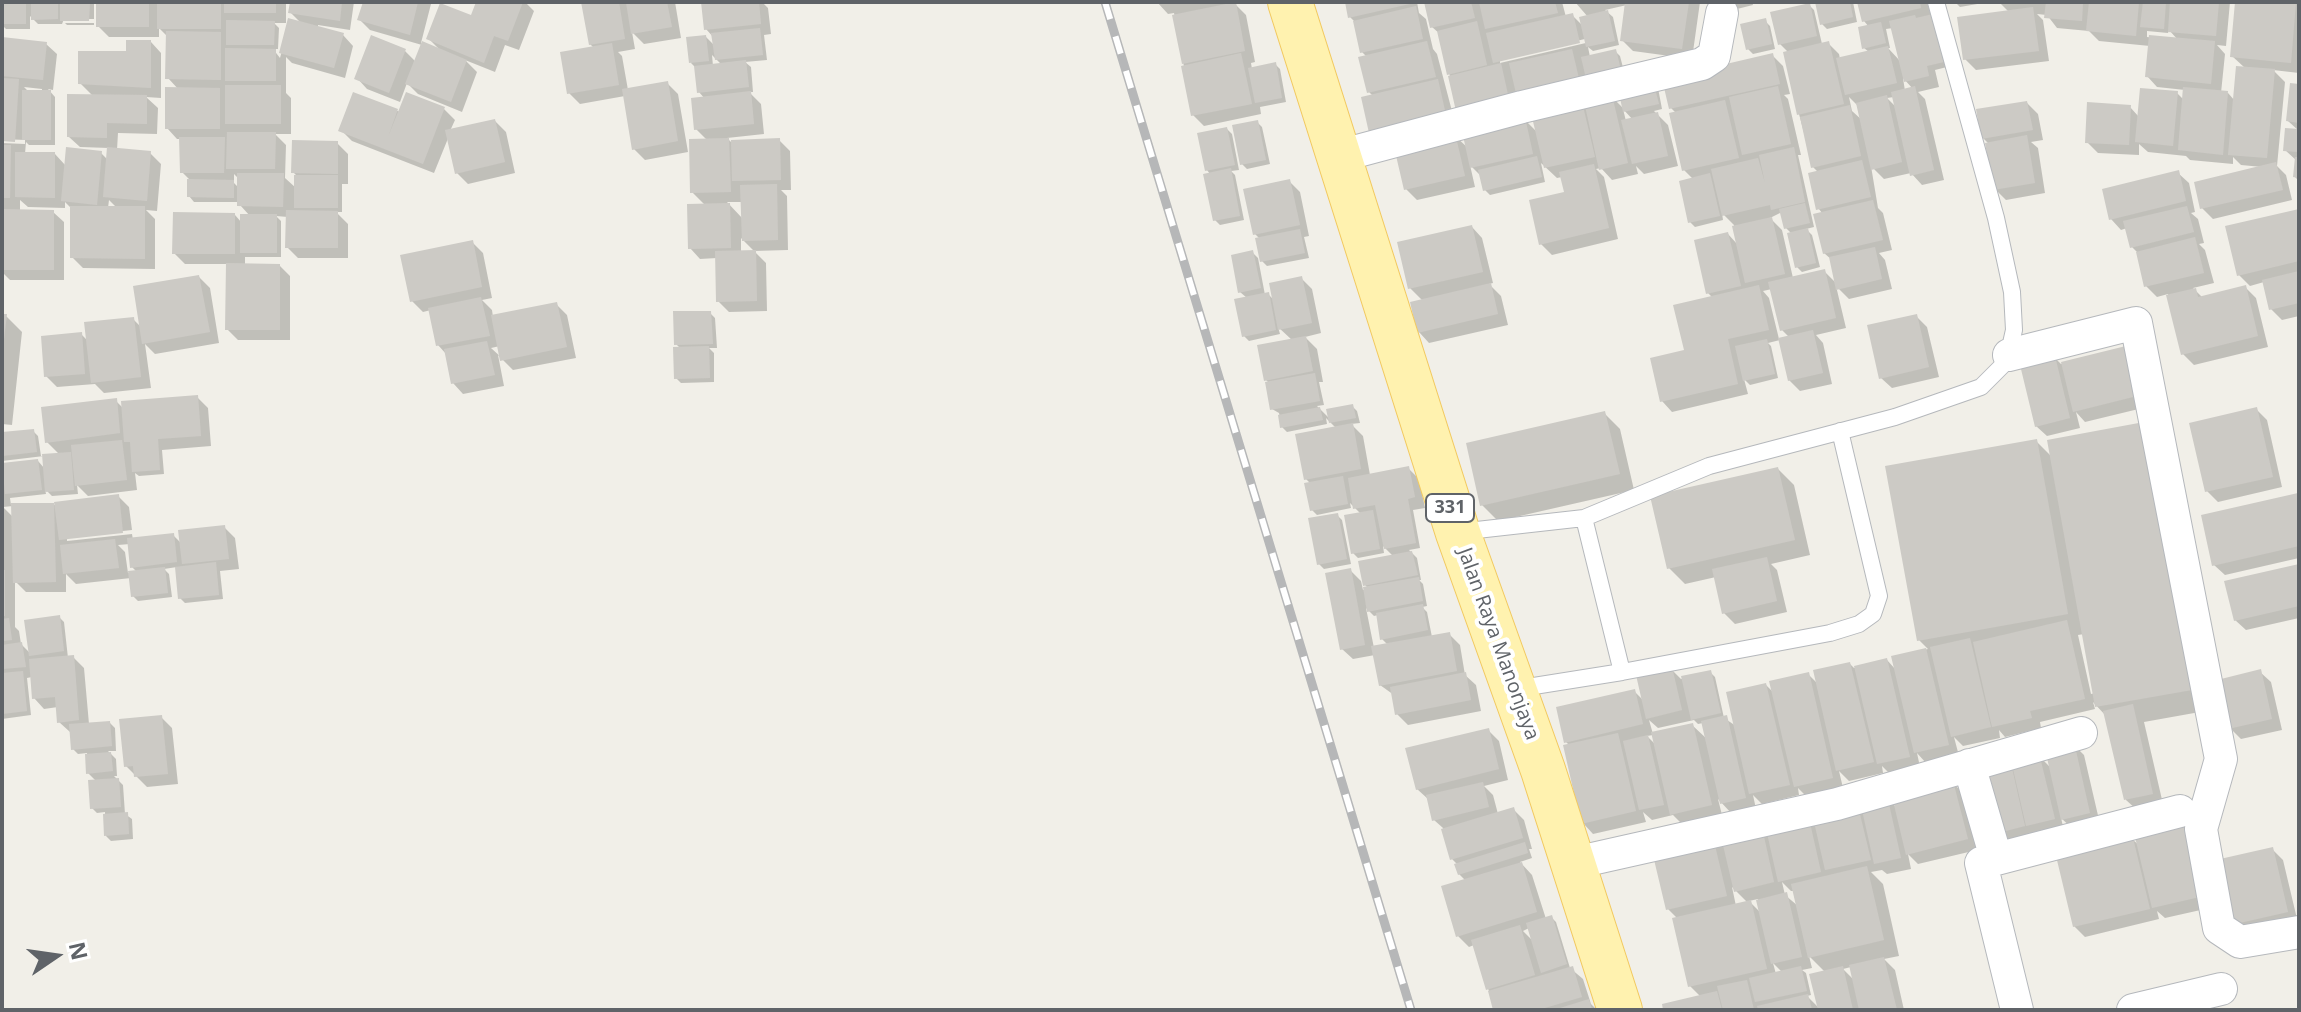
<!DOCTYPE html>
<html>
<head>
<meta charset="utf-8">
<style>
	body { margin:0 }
	#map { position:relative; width:2301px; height:1012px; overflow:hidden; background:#f1efe8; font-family:"Open Sans",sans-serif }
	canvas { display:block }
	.frame { position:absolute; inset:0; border:4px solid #5f6368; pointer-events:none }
	.north { position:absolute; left:16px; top:916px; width:80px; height:80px; -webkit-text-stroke:6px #fff; paint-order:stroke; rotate:77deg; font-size:22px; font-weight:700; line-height:32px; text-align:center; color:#5f6368 }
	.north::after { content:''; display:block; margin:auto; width:28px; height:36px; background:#5f6368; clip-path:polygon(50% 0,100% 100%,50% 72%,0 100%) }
</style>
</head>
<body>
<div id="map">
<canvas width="2301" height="1012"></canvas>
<div class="frame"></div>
<div class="north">N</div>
</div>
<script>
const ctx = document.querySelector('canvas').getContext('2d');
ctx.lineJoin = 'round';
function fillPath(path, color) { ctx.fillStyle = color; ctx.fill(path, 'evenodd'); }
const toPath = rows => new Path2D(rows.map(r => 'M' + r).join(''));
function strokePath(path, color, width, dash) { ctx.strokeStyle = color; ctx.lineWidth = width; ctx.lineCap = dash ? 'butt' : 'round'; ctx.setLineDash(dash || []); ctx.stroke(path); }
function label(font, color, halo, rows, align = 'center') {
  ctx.font = font + ' "Open Sans",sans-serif'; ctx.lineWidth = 8; ctx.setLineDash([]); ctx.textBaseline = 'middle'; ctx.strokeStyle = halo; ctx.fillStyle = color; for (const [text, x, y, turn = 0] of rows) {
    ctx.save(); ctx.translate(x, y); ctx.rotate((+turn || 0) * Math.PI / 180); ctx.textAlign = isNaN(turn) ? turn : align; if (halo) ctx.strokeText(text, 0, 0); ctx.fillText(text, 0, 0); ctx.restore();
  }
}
fillPath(toPath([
	[2,2,94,2,94,19,64,19,62,24,38,24,30,16,30,29,6,29,2,25],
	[98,2,286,2,286,23,274,23,279,28,278,49,273,49,280,58,290,21,302,24,290,12,292,2,354,2,350,30,318,25,318,28,343,35,353,46,345,78,292,63,286,57,286,93,291,98,291,134,275,134,286,145,285,178,296,188,296,175,293,172,337,143,348,154,348,184,342,184,342,212,336,212,348,224,348,258,298,258,287,247,288,217,276,216,281,221,281,257,245,257,245,265,280,266,290,276,290,340,238,340,227,329,228,264,185,264,174,253,235,215,242,223,250,216,240,205,239,202,194,202,189,196,189,179,182,172,182,139,177,139,167,128,179,90,168,78,168,37,159,28,159,37,109,37,98,26],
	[234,174,239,179,239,188,234,183],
	[365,2,429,2,431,4,421,43,441,51,428,38,472,18,478,2,525,2,534,11,519,50,505,45,495,72,465,60,477,72,462,112,418,94,407,83,400,102,367,89,357,78,405,51,416,62,422,45,370,30,360,20],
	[583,2,675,2,681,38,644,44,632,32,635,49,618,52,622,56,628,90,667,83,678,94,688,152,645,160,634,149,625,96,580,104,569,93,594,48,590,44],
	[705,2,771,2,763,3,768,8,771,34,764,35,767,60,745,62,751,67,753,92,749,92,761,104,764,134,727,138,731,142,779,140,790,151,791,190,781,190,787,196,788,250,754,251,741,238,741,253,755,252,766,263,767,311,729,312,718,301,717,258,700,259,690,248,705,205,692,192,707,140,696,129,705,99,699,92,696,68,691,63,706,37,715,46,714,38,706,29],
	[712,55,722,65,713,66],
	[727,202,743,202,743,219],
	[1157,2,1233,2,1246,15,1255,62,1251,63,1252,69,1275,64,1280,69,1286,102,1260,107,1261,114,1204,126,1193,115,1174,13,1168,14],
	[1347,2,1417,2,1419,13,1426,19,1433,49,1437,54,1458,134,1454,135,1468,148,1464,133,1471,131,1460,119,1440,34,1432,27,1427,2,1562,2,1566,17,1572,15,1583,26,1581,18,1588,17,1575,2,1700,2,1692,59,1633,51,1622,40,1627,5,1605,10,1613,17,1619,45,1593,51,1588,47,1590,57,1615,51,1620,56,1627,83,1594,91,1587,83,1591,97,1531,111,1516,97,1521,120,1524,119,1538,133,1534,115,1581,104,1588,110,1586,103,1612,97,1625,110,1620,90,1653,83,1658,88,1662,109,1654,111,1668,125,1678,166,1644,174,1636,166,1638,174,1612,180,1601,168,1596,169,1604,177,1618,239,1552,255,1541,244,1531,202,1566,194,1562,177,1557,178,1541,163,1545,182,1490,195,1485,190,1482,177,1470,165,1475,187,1417,200,1406,189,1397,148,1384,151,1373,141,1363,98,1373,96,1369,92,1361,58,1367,57,1362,52,1355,22,1350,17],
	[1589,38,1590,42,1500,63,1500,59],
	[1623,109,1633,120,1626,121],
	[1720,2,1752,2,1753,5,1725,12],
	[1819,2,1853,2,1857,22,1827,29,1822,24],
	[1859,2,1927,2,1947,67,1935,70,1939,87,1918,92,1925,99,1944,180,1922,185,1911,173,1884,179,1871,166,1878,208,1883,213,1892,250,1879,253,1885,260,1892,289,1849,299,1836,286,1846,328,1816,335,1823,343,1832,384,1800,391,1789,380,1780,340,1768,343,1771,346,1778,378,1750,385,1744,379,1748,394,1672,412,1662,401,1713,298,1708,293,1728,234,1738,245,1734,225,1722,213,1723,220,1695,227,1690,222,1693,179,1684,170,1676,113,1671,108,1772,55,1783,66,1790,94,1784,95,1788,99,1801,155,1798,155,1814,227,1806,229,1812,235,1820,267,1802,272,1797,267,1792,234,1786,228,1782,212,1770,218,1782,230,1793,278,1824,271,1837,284,1832,260,1824,253,1823,214,1818,208,1818,172,1813,167,1799,114,1788,52,1780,44,1809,5,1814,10,1822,44,1828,43,1839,54,1840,59,1869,52,1864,48,1869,27,1864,21],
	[1893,28,1901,62,1888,48,1890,48,1886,29],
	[1903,78,1913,89,1905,91],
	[1849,97,1857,105,1862,120,1852,111],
	[1894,97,1896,107,1887,98],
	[1772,289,1782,330,1789,337,1779,339,1769,298,1763,291],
	[1955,2,1989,2,1960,7],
	[1999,2,2230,2,2226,46,2217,45,2225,54,2221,93,2228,93,2235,101,2245,68,2232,56,2237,2,2299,2,2299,73,2273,70,2285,82,2277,166,2286,175,2292,200,2213,219,2202,208,2262,167,2241,165,2233,157,2233,164,2190,160,2186,156,2148,152,2139,144,2139,155,2098,153,2087,142,2130,107,2139,117,2177,93,2184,100,2185,90,2157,87,2147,76,2150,46,2099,41,2089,31,2057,28,2047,15,2037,14,2043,20,2049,61,1976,70,1965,59,2009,12],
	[2169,30,2178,40,2147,37,2147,31,2168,33],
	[1765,21,1770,26,1775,49,1753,54,1748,49],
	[65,23,94,23,94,25,67,25],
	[2,39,46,44,57,54,53,90,48,89,55,97,55,145,29,145,26,142,25,154,55,154,66,166,101,153,108,160,109,148,80,147,69,137,93,96,80,83,151,42,161,53,161,98,146,97,158,108,157,134,118,133,117,150,150,153,161,164,157,211,146,210,155,219,155,269,83,268,72,257,72,209,65,202,65,208,28,207,20,200,20,211,53,212,64,222,64,280,10,280,2,272,2,143,25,144,25,140,2,139],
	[24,87,42,89,42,92,29,92],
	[109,200,117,208,108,208],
	[2299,86,2299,181,2295,177,2297,161,2285,150,2299,131,2288,121],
	[355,94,400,112,444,109,455,120,450,131,495,121,506,132,515,173,468,184,457,173,449,136,434,173,352,141,341,130],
	[2027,103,2038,114,2043,140,2031,142,2038,148,2045,193,2006,200,1995,189,1989,144,1983,138],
	[1257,122,1262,127,1270,164,1247,169,1242,164],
	[1227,129,1232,134,1239,170,1231,171,1235,175,1244,220,1220,225,1215,220,1210,174,1207,170],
	[2178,173,2189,183,2195,212,2191,213,2198,219,2204,243,2199,244,2205,250,2214,283,2193,288,2203,298,2245,287,2256,298,2268,347,2194,365,2183,354,2168,294,2157,297,2146,286,2139,254,2132,247,2127,228,2121,230,2111,219],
	[1290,182,1300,192,1309,236,1304,237,1309,258,1267,266,1262,261,1259,238,1255,234],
	[2299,211,2299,316,2282,320,2271,309,2264,282,2250,286,2239,275],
	[1472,227,1482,238,1493,283,1489,284,1501,296,1508,325,1429,343,1419,332,1423,301,1410,288],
	[472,242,483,253,492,298,482,300,492,310,493,317,556,304,567,315,576,358,513,370,498,355,504,386,463,394,453,383,447,355,438,345,431,310,423,312,412,301],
	[500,346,502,358,491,348],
	[1253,253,1258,258,1265,295,1268,294,1275,301,1301,278,1312,289,1321,333,1305,337,1317,349,1323,382,1319,382,1324,405,1317,406,1330,419,1352,406,1357,411,1360,423,1351,424,1363,436,1370,475,1408,468,1419,479,1425,508,1413,510,1420,548,1409,550,1417,558,1421,580,1419,580,1423,584,1427,606,1422,607,1427,612,1432,637,1449,634,1460,645,1465,675,1476,685,1481,711,1408,725,1397,714,1394,695,1380,685,1375,655,1353,659,1342,649,1350,570,1361,581,1363,590,1368,588,1365,585,1393,556,1383,546,1384,553,1358,558,1353,553,1361,514,1350,503,1351,508,1317,515,1312,510,1311,484,1306,479,1336,428,1326,418,1327,424,1287,432,1282,427,1279,413,1272,409,1270,384,1266,380,1292,340,1278,327,1280,334,1249,341,1244,336,1247,298,1240,292],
	[1366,608,1374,616,1378,615,1382,639,1388,645,1374,648],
	[199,277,210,288,219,343,155,354,145,344,151,388,104,393,95,384,57,387,46,376,81,334,88,341,133,319,142,328],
	[710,313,715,318,717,348,709,348,714,353,714,382,681,383,676,378,681,349,676,344],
	[2,316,6,316,22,332,12,425,2,424],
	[1916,316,1927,327,1939,377,1892,388,1881,378],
	[2129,347,2151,406,2085,422,2076,412,2080,428,2047,436,2036,426,2055,358,2061,364],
	[197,397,208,408,211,446,162,450,164,474,139,476,135,473,137,490,88,496,77,485,78,494,52,496,45,489,46,494,10,498,11,505,55,505,118,496,129,507,132,530,67,537,67,541,132,534,133,540,173,535,182,544,224,527,235,538,239,569,220,571,223,599,185,603,180,598,177,567,164,569,169,574,172,597,138,601,133,596,131,578,76,584,66,574,66,592,26,592,15,581,15,627,19,631,21,644,30,653,59,617,64,622,68,658,74,658,84,668,89,724,110,723,115,728,116,751,108,751,116,759,117,776,114,776,123,785,125,814,132,819,133,839,111,841,106,836,105,812,97,813,92,808,96,781,88,773,87,753,78,754,73,749,70,732,59,722,58,707,44,709,34,698,32,677,27,678,31,715,2,719,2,473,6,477,38,461,45,469,44,456,2,461,2,434,33,431,38,436,41,456,60,455,47,442,116,401,123,408],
	[13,506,14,518,3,507],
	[130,544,132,567,137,572,128,573,125,552,118,545],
	[2256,409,2267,420,2282,487,2218,502,2207,491],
	[1604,413,1620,429,1634,490,1498,521,1482,505],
	[2036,441,2052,457,2211,710,2144,722,2163,804,2137,810,2126,800,2106,716,2093,702,2095,709,2040,722,2041,728,2005,737,1999,730,2000,738,1963,746,1954,737,1959,756,1926,763,1917,753,1920,767,1890,774,1882,766,1883,773,1849,781,1839,771,1843,788,1807,797,1798,788,1799,795,1762,804,1753,795,1756,809,1732,814,1718,799,1722,815,1682,824,1673,815,1652,820,1643,812,1646,822,1593,834,1583,823,1570,746,1566,742,1634,691,1643,700,1671,669,1681,679,1710,672,1715,677,1724,718,1736,726,1766,685,1775,694,1808,674,1818,684,1850,664,1854,668,1887,660,1896,670,1894,657,1928,649,1919,640],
	[2084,634,2095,693,2091,694,2078,635],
	[1649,720,1658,728,1694,720,1698,724,1703,723,1707,739,1692,725,1653,734],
	[1653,735,1656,745,1647,736],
	[1778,469,1794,485,1810,555,1771,564,1777,570,1787,612,1735,624,1724,613,1716,577,1685,584,1669,568],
	[2298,495,2299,558,2225,575,2214,565],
	[1337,515,1342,520,1351,564,1324,569,1319,564],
	[2299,566,2299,618,2246,630,2235,620],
	[2260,672,2271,682,2282,730,2241,739,2230,728],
	[161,717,172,728,178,784,147,787,126,766],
	[1488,730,1499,741,1508,780,1484,786,1493,795,1498,814,1513,809,1524,820,1532,849,1529,849,1532,858,1520,862,1532,875,1546,919,1551,917,1556,922,1570,968,1583,979,1591,1004,1597,1010,1495,1010,1474,945,1469,947,1458,936,1466,881,1459,874,1458,865,1452,859,1443,828,1434,820,1428,799,1417,789],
	[1529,928,1533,941,1523,931],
	[2073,744,2084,755,2100,824,2074,830,2061,818,2064,830,2010,843,2000,832,1984,771,2039,756,2051,768],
	[1953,783,1964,794,1977,850,1918,864,1908,854,1911,869,1887,874,1882,870,1871,872,1883,884,1899,956,1884,959,1895,970,1904,1010,1665,1010,1701,997,1690,986,1678,919,1668,909,1712,835,1726,849,1722,833,1886,797,1897,808],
	[1782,882,1791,891,1795,891,1798,906,1785,895],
	[1732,887,1748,903,1736,906],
	[1758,899,1761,913,1749,901],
	[1809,956,1825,972,1819,1008,1807,996,1811,995,1806,973,1802,970,1812,968],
	[1773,963,1782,972,1776,974],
	[1851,967,1854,980,1843,969],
	[2133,840,2214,907,2165,918,2157,911,2159,919,2085,937,2074,926],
	[2272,849,2283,860,2298,923,2248,934,2237,923]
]), '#0003');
fillPath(toPath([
	[2,2,26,2,26,24,2,24],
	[31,2,58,2,58,19,31,20],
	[60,2,90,2,89,21,60,21],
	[96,2,149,2,149,27,96,27],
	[157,2,221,2,221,29,157,29],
	[224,2,276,2,276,13,224,13],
	[290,2,342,2,340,21,288,13],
	[363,2,418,2,410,35,357,20],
	[476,2,523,2,508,41,494,36,484,63,426,39,440,3,471,15],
	[581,2,619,2,625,39,589,45],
	[626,2,667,2,672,27,631,34],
	[701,2,759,2,761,24,704,30],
	[1236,2,1245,51,1182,64,1172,15],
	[1345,2,1413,2,1414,3,1348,18],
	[1424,2,1471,2,1475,18,1430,28],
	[1479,2,1555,2,1558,13,1485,29],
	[1625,2,1689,2,1682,49,1620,41],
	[1815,2,1850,2,1853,17,1820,25],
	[1857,2,1920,2,1921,8,1862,22],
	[2046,2,2083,2,2082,21,2044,18],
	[2089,2,2139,2,2136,36,2086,31],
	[2143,2,2166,2,2164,29,2140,27],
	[2170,2,2219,2,2216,36,2168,32],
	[2235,2,2296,2,2291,63,2230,57],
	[1810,3,1817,36,1778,45,1770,12],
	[1416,6,1423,39,1360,53,1353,21],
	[2033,7,2039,51,1963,60,1957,17],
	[1608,10,1615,41,1586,47,1579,17],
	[1573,13,1580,43,1493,63,1486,33],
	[1933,14,1944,62,1927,66,1929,76,1904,82,1889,21,1915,15,1916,18],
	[288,18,344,33,334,68,279,53],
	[1766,18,1772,44,1746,50,1740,24],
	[226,20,275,21,274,45,226,45],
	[1477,21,1487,65,1447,75,1437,31],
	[1881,22,1886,43,1862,49,1858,27],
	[760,28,763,55,715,60,711,33],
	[166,31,221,32,221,80,165,79],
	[371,35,406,49,389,93,354,79],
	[706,35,709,61,689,63,686,37],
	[2149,35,2215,41,2211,84,2145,77],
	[2,37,47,42,43,80,2,76],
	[126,40,151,40,151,88,78,84,78,51,126,51],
	[422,41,467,60,451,102,405,84],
	[1427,41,1436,77,1367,93,1358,57],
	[1829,41,1844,104,1797,115,1783,52],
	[612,43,619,85,567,94,560,52],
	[1888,46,1897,83,1845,95,1836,58],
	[225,48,276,49,276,81,225,81],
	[1572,49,1581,87,1518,102,1509,63],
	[1616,49,1623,79,1588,87,1581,57],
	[1241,53,1252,104,1191,116,1181,66],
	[1773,53,1780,84,1669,109,1662,79],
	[746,60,749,87,697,93,694,66],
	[1276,62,1282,98,1255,103,1248,68],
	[1501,63,1511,108,1458,120,1448,76],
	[2236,66,2275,69,2267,158,2228,155],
	[2,78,19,79,15,142,2,141],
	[1438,79,1448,124,1371,142,1361,97],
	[668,81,678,141,632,150,622,89],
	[1653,81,1659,104,1623,112,1618,89],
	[2290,83,2299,84,2299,123,2286,121],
	[225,85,281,85,281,124,225,124],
	[1778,86,1791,144,1742,155,1729,97],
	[1915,86,1934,170,1910,176,1891,92],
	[165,87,220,88,220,129,165,129],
	[2183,87,2228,91,2223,155,2178,150],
	[2140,88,2178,91,2173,146,2135,142],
	[22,90,51,90,51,140,22,140],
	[751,91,754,124,694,130,691,98],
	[353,92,398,109,388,137,406,92,445,107,423,164,338,131],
	[67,94,147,95,147,124,107,123,107,138,67,137],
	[1612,95,1628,163,1599,170,1584,101],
	[1887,95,1902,162,1871,170,1856,103],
	[1725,100,1739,158,1682,171,1669,113],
	[2027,101,2033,130,1981,139,1976,109],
	[1582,102,1595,157,1544,168,1531,113],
	[2087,102,2131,105,2129,145,2085,143],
	[1850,105,1861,156,1811,168,1800,117],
	[1658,112,1668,156,1632,164,1621,120],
	[1525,117,1533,154,1470,168,1462,131],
	[495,119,505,162,455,174,445,130],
	[1258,120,1266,160,1240,165,1232,125],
	[1227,127,1235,165,1205,171,1197,133],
	[2285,128,2299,129,2299,152,2283,151],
	[227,132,276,132,275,169,226,169],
	[1455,133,1465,176,1404,190,1394,147],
	[2027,135,2035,183,1993,190,1985,143],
	[179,137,225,137,224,173,180,173],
	[729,138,731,192,690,193,689,139],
	[780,138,781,180,732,181,731,140],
	[292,140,338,141,338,174,291,173],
	[2,145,11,145,10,198,2,198],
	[66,147,102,151,97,205,61,201],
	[107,147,151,151,147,201,103,197],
	[1794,147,1805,202,1771,210,1770,205,1722,216,1711,169,1758,158,1765,183,1759,155],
	[15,152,55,152,55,198,15,197],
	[1537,156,1542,177,1483,191,1478,170],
	[2295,157,2299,157,2299,178,2293,177],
	[1862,160,1871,197,1816,210,1808,173],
	[2276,162,2283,190,2200,209,2194,182],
	[1594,164,1609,228,1539,245,1529,200,1564,192,1559,172],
	[1231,168,1240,216,1213,221,1203,174],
	[2179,170,2186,201,2109,220,2102,189],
	[237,173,284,173,283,207,237,206],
	[1710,173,1720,216,1688,223,1679,181],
	[294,175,338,175,338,208,294,208],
	[187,179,234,180,234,198,187,197],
	[1290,179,1300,225,1253,235,1243,189],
	[777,184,778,240,742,241,740,185],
	[1873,200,1883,240,1823,254,1813,214],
	[730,203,731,248,688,249,687,204],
	[1805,203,1810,223,1784,229,1779,209],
	[70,206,145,206,145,259,70,258],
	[2187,206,2194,232,2130,248,2123,221],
	[2,209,54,210,54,270,2,270],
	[2299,209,2299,261,2237,276,2225,226],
	[286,210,338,211,338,248,285,248],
	[173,212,235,213,235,254,172,254],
	[240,214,277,214,277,253,240,253],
	[1772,217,1785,274,1745,283,1732,226],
	[1472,225,1483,272,1408,289,1397,242],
	[1808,228,1816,263,1795,268,1787,233],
	[1300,229,1305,253,1260,262,1255,238],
	[1728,232,1741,286,1706,294,1694,240],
	[2195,237,2204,273,2144,287,2136,252],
	[473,240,482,287,410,302,400,255],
	[1875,247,1882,279,1836,290,1829,257],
	[756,250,757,301,716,302,715,251],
	[1253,250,1261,288,1238,293,1231,255],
	[226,263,280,264,280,330,225,330],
	[1825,269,1836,318,1780,331,1768,282],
	[2299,271,2299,303,2269,310,2262,280],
	[199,275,210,332,142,344,133,286],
	[1302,276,1312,323,1278,330,1269,283],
	[1491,283,1498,314,1417,333,1410,302],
	[1759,285,1769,330,1728,339,1738,384,1660,402,1650,358,1684,350,1673,305],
	[2246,285,2258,336,2181,355,2166,295,2196,288,2198,297],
	[1269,292,1276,330,1242,337,1234,299],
	[481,297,490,336,436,346,428,308],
	[557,302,567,347,500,361,491,315],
	[673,311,711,311,713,344,674,345],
	[2,314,7,314,4,339,2,339],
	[1917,314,1929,367,1879,379,1867,325],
	[134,317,141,377,91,383,84,322],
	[1813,330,1823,373,1788,381,1778,338],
	[82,332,85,374,44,377,41,336],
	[1306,336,1313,371,1264,381,1257,345],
	[1767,339,1775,374,1743,381,1735,346],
	[487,341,495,375,451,384,444,349],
	[2130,345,2141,395,2073,412,2061,362],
	[709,346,710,378,674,379,673,347],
	[2055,356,2070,418,2035,427,2020,365],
	[1315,373,1320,401,1270,410,1265,382],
	[198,395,201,436,158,439,160,470,132,472,130,442,124,442,121,401],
	[117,398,120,433,45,443,41,407],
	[1353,404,1356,418,1329,423,1326,409],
	[1320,407,1323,420,1280,428,1278,415],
	[2257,407,2273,477,2205,492,2189,423],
	[1605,411,1620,474,1480,506,1466,443],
	[2144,422,2192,690,2095,707,2047,440],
	[1353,423,1361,469,1304,480,1295,434],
	[34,429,37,452,2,456,2,432],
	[2037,439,2068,614,1917,641,1885,466],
	[122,440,127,480,75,486,71,445],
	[71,452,74,490,45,492,42,454],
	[38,459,42,490,5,494,2,463],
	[1409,466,1415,497,1408,499,1416,543,1384,549,1375,505,1353,509,1348,478],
	[1778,467,1795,540,1667,569,1650,496],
	[1343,476,1348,504,1310,511,1304,483],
	[2298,493,2299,546,2212,566,2201,515],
	[119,494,123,533,59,540,54,502],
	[11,503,54,503,56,582,13,583],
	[1373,510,1380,549,1351,554,1344,515],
	[1338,513,1347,559,1317,565,1308,518],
	[225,525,229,559,182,564,178,530],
	[174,533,177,562,130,568,127,538],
	[115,539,119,568,63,574,60,545],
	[1412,551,1418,575,1363,586,1358,561],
	[1767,557,1777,601,1722,614,1712,569],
	[216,562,219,595,178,599,175,567],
	[2299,564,2299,606,2234,621,2224,581],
	[165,567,168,593,131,597,128,571],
	[1351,568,1365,645,1340,650,1325,573],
	[2,570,5,570,5,616,2,616],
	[1419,577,1423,601,1367,612,1363,587],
	[1423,604,1428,630,1380,640,1376,613],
	[60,615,64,651,29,656,24,620],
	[9,618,12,640,2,641,2,619],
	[2067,620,2085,699,2030,711,2032,718,1992,727,1973,642],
	[1450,632,1457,671,1379,686,1371,646],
	[1970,638,1991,727,1951,737,1930,647],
	[22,642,26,667,2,669,2,645],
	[1926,648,1949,745,1914,753,1891,656],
	[74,655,79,720,57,723,55,697,32,699,29,659],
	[1887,658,1910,757,1877,764,1854,666],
	[1850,662,1874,762,1836,771,1813,670],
	[1672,667,1682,710,1646,719,1636,675],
	[2261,669,2272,719,2228,729,2217,680],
	[1711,670,1721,713,1691,720,1681,676],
	[23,671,27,711,2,714,2,673],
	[1466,672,1471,700,1395,715,1390,687],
	[1809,672,1833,778,1794,787,1769,681],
	[1766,683,1790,785,1749,794,1726,692],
	[1635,689,1643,724,1564,743,1556,707],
	[2133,704,2153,794,2124,800,2103,711],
	[162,715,168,774,134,777,133,766,124,767,119,719],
	[1727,715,1746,798,1720,804,1701,721],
	[110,721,112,746,71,750,69,724],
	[1693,723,1712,805,1670,815,1651,732],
	[1489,728,1499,769,1416,790,1405,748],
	[1618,733,1636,811,1581,824,1563,745],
	[1648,735,1664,805,1639,810,1623,741],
	[2074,742,2090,813,2061,820,2045,749],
	[111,752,113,771,86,774,85,754],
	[2039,753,2055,819,2026,826,2011,760],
	[2010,759,2025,826,1998,833,1981,769],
	[119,778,121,807,90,809,88,780],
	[1953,781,1968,839,1906,855,1891,792],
	[1483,782,1489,807,1432,821,1426,795],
	[1887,795,1901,858,1874,864,1860,801],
	[1857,802,1871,860,1825,870,1812,813],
	[1514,807,1523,838,1450,860,1441,829],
	[128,812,129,834,104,836,103,814],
	[1808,814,1821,872,1778,882,1765,824],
	[1761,823,1774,882,1734,892,1720,832],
	[2188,825,2204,896,2152,908,2135,837],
	[1712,833,1727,896,1666,910,1651,847],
	[2133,838,2150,909,2073,927,2056,856],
	[1525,842,1528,853,1458,875,1454,864],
	[2273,847,2288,912,2235,924,2220,859],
	[1522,862,1537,912,1456,937,1441,886],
	[1867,866,1884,940,1808,958,1791,884],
	[1787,892,1802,957,1771,964,1756,900],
	[1751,900,1767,969,1688,987,1672,918],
	[1552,915,1567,964,1541,973,1526,923],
	[1520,925,1535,975,1486,990,1471,940],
	[1884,957,1897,1010,1859,1010,1849,965],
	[1573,966,1582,997,1538,1010,1493,1010,1488,991],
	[1801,966,1807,991,1755,1002,1749,978],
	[1843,966,1853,1010,1818,1010,1809,974],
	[1747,980,1754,1010,1723,1010,1717,986],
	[1717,991,1722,1010,1663,1010,1662,1004],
	[1808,994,1812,1010,1758,1010,1757,1006],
	[1589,999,1592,1010,1557,1010,1557,1009]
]), '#cccac5');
const lane = toPath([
	[1584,518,1709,466,1895,417,1981,387,2007,361,2014,330,2012,292,1996,218,1936,2],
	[1459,532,1584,518,1622,672,1515,689],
	[1622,672,1830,633,1859,624,1873,614,1879,596,1840,431]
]);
const street = toPath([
	[1339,156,1522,107,1702,64,1714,56,1722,13],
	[2009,355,2136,323,2221,759,2201,829,2219,928,2240,942,2299,932],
	[1969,765,1996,858],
	[1574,863,1837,804,2081,733],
	[2017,1010,1981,863,2180,811],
	[2133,1010,2221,989]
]);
const primary = toPath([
	[1290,2,1458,533,1543,770,1620,1010]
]);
strokePath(lane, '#b5b8bc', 18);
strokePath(street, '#b5b8bc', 34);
strokePath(primary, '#f2c960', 46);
strokePath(lane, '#fff', 16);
strokePath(street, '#fff', 32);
strokePath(primary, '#fff2af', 44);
const rail = toPath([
	[1105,2,1411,1010]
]);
strokePath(rail, '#b6b7b8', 9);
strokePath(rail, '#fff', 6, [18]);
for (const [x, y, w] of [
	[1450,508,48]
]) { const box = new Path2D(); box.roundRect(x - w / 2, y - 14, w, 28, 6); ctx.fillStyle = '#fff'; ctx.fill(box); strokePath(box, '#5f6368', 2); }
label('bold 18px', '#5f6368', null, [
	["331",1450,508]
]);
label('20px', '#5f6368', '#fff', [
	["Jalan Raya Manonjaya",1498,644,70]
]);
</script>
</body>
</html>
